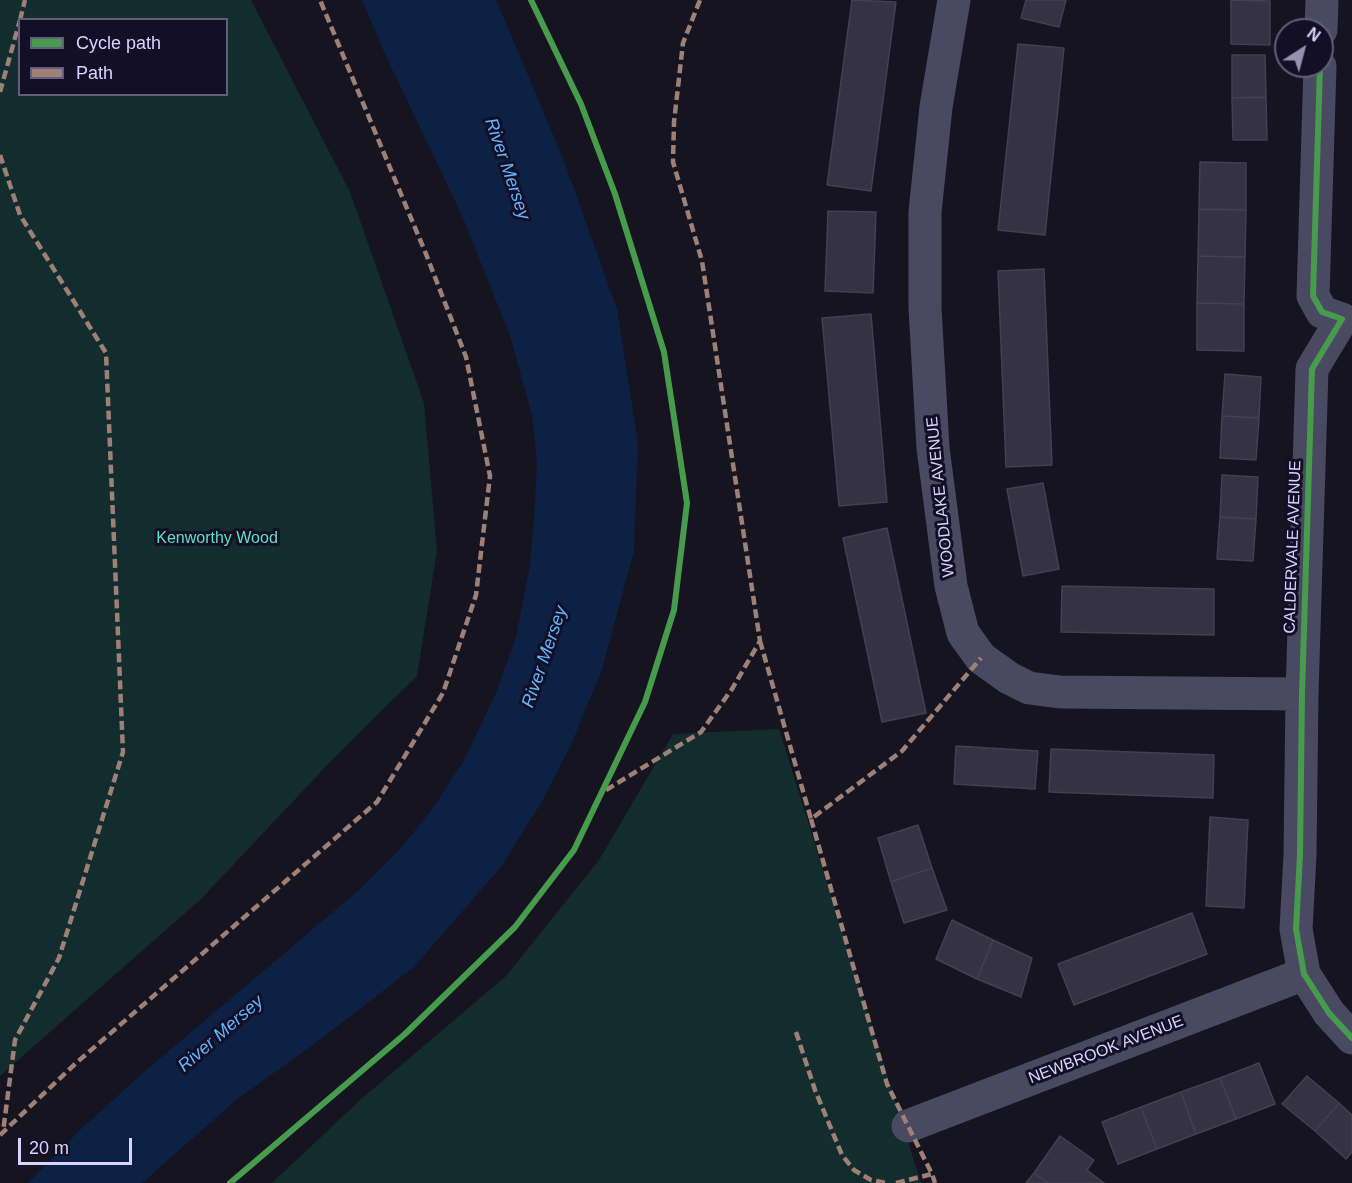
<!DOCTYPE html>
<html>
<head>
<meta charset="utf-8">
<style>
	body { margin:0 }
	#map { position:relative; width:1352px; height:1183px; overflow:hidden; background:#161421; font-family:Helvetica,sans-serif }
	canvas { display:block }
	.legend { position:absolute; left:18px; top:18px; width:210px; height:78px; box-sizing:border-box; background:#130f26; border:2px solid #625e7d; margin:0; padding:8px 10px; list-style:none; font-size:18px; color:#d9d4ff }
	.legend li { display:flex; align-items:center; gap:12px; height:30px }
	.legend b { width:30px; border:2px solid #625e7d }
	.north { position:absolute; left:1274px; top:18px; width:60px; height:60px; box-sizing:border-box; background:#130f26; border:2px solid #625e7d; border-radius:50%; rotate:36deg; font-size:16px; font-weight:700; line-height:24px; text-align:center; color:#d9d4ff }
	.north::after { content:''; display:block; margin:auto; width:21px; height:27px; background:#9591b1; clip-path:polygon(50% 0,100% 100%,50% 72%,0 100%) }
	.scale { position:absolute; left:18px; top:1138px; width:114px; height:27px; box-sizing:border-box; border:3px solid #d9d4ff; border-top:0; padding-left:8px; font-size:18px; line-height:21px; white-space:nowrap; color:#d9d4ff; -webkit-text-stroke:4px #130f26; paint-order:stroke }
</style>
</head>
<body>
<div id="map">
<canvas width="1352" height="1183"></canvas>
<ul class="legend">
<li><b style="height:8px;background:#469c4c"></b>Cycle path</li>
<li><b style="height:8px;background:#9e8076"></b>Path</li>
</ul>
<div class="north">N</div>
<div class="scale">20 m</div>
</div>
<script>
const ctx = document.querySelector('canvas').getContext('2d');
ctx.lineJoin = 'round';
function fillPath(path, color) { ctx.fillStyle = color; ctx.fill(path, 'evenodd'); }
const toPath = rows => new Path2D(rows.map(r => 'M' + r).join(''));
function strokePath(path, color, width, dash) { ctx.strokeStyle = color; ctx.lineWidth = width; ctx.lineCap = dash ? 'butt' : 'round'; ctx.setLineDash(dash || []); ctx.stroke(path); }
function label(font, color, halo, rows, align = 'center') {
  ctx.font = font + ' Helvetica,sans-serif'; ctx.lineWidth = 6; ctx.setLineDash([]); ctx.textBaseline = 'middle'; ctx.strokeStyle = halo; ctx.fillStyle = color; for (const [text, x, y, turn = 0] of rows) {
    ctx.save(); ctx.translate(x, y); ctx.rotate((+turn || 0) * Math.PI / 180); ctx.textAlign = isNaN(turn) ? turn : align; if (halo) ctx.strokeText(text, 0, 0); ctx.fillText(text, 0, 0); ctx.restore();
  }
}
fillPath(toPath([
	[0,0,251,0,350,192,424,403,437,551,417,676,332,760,201,899,0,1076],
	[20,20,226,20,226,94,20,94],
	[779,729,921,1183,272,1183,359,1101,506,976,599,860,673,734]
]), '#132c2d');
fillPath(toPath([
	[362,0,496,0,563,158,617,309,638,443,634,551,602,669,571,745,541,803,501,867,414,967,317,1042,236,1100,142,1183,28,1183,79,1131,144,1072,359,890,401,848,435,805,464,760,496,693,516,637,530,566,534,516,537,463,532,415,510,336,463,218,384,52]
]), '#0d2144');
const building = toPath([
	[852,0,896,2,871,191,827,185,852,0],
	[1026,0,1066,0,1059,27,1021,18,1026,0],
	[1231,0,1270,1,1270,45,1231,44,1231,0],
	[1018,44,1064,48,1045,235,998,230,1018,44],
	[1232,55,1265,55,1266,97,1232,98,1232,55],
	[1266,97,1267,140,1233,140,1232,98,1266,97],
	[1200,162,1246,163,1246,210,1199,209,1200,162],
	[1199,209,1246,210,1245,257,1198,256,1199,209],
	[828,211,876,212,873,293,825,291,828,211],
	[1198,256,1245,257,1244,304,1197,303,1198,256],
	[1044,269,1052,465,1006,467,998,271,1044,269],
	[1197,303,1244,304,1244,351,1197,350,1197,303],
	[871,314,887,502,839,506,822,318,871,314],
	[1225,374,1261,377,1259,418,1222,416,1225,374],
	[1222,416,1259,418,1256,460,1220,458,1222,416],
	[1222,475,1258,477,1256,519,1220,517,1222,475],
	[1043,483,1059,569,1023,576,1007,489,1043,483],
	[1220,517,1256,519,1253,561,1217,559,1220,517],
	[887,528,926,713,882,722,843,538,887,528],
	[1062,586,1214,589,1214,635,1061,632,1062,586],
	[956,746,1038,751,1035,789,954,784,956,746],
	[1051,749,1214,755,1213,798,1049,792,1051,749],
	[1210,817,1248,820,1244,908,1206,906,1210,817],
	[918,825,932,868,891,882,878,838,918,825],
	[932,868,947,910,904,923,891,882,932,868],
	[1192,913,1207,954,1074,1005,1058,964,1192,913],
	[952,920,993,940,977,979,936,959,952,920],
	[993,940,1032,958,1021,997,977,979,993,940],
	[1259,1063,1275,1104,1236,1119,1220,1078,1259,1063],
	[1307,1076,1339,1103,1315,1131,1282,1104,1307,1076],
	[1220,1078,1236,1119,1196,1134,1181,1092,1220,1078],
	[1181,1092,1196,1134,1157,1149,1141,1107,1181,1092],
	[1339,1103,1352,1115,1352,1152,1346,1159,1315,1131,1339,1103],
	[1141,1107,1157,1149,1118,1164,1102,1122,1141,1107],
	[1060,1136,1094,1160,1087,1170,1104,1183,1048,1183,1034,1173,1060,1136],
	[1034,1173,1048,1183,1026,1183,1034,1173]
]);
fillPath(building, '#343243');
strokePath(building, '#433f54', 1.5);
strokePath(toPath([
	[954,0,936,107,925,212,925,308,933,448,951,586,963,633,981,658,1009,678,1029,688,1060,692,1302,694],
	[1321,30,1322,0],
	[1320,66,1313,296,1322,312,1342,319,1312,369,1302,694,1300,855,1296,929,1304,974,1329,1013,1352,1038],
	[908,1126,1304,974]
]), '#4a4962', 33);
strokePath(toPath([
	[20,20,25,0],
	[0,92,20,20],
	[0,155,20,215,106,353,123,752,59,958,15,1040,3,1132],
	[760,641,811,819,902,751,981,658],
	[606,790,701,732,732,689,760,641,702,261,673,162,674,122,683,43,700,0],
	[811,819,887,1084,932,1174,935,1183],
	[796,1032,815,1090,842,1155,854,1170,871,1180,886,1183],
	[0,1135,75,1064,377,802,443,693,476,595,490,476,466,357,426,254,320,0],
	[896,1183,932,1174]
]), '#9e8076', 4.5, [9, 4.5]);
strokePath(toPath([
	[1320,66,1313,296,1322,312,1342,319,1312,369,1302,694,1300,855,1296,929,1304,974,1329,1013,1352,1038],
	[230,1183,405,1034,515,927,574,850,645,702,674,610,687,503,664,352,615,194,581,104,531,0]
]), '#469c4c', 6);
label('16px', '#d9d4ff', '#130f26', [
	["WOODLAKE AVENUE",941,497,-96],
	["CALDERVALE AVENUE",1293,547,-88],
	["NEWBROOK AVENUE",1106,1050,-21]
]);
label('16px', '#5fe0c0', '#130f26', [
	["Kenworthy Wood",217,539]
]);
label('italic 18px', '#62b6ff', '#130f26', [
	["River Mersey",507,169,71],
	["River Mersey",545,657,-71],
	["River Mersey",221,1034,-41]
]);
</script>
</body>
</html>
